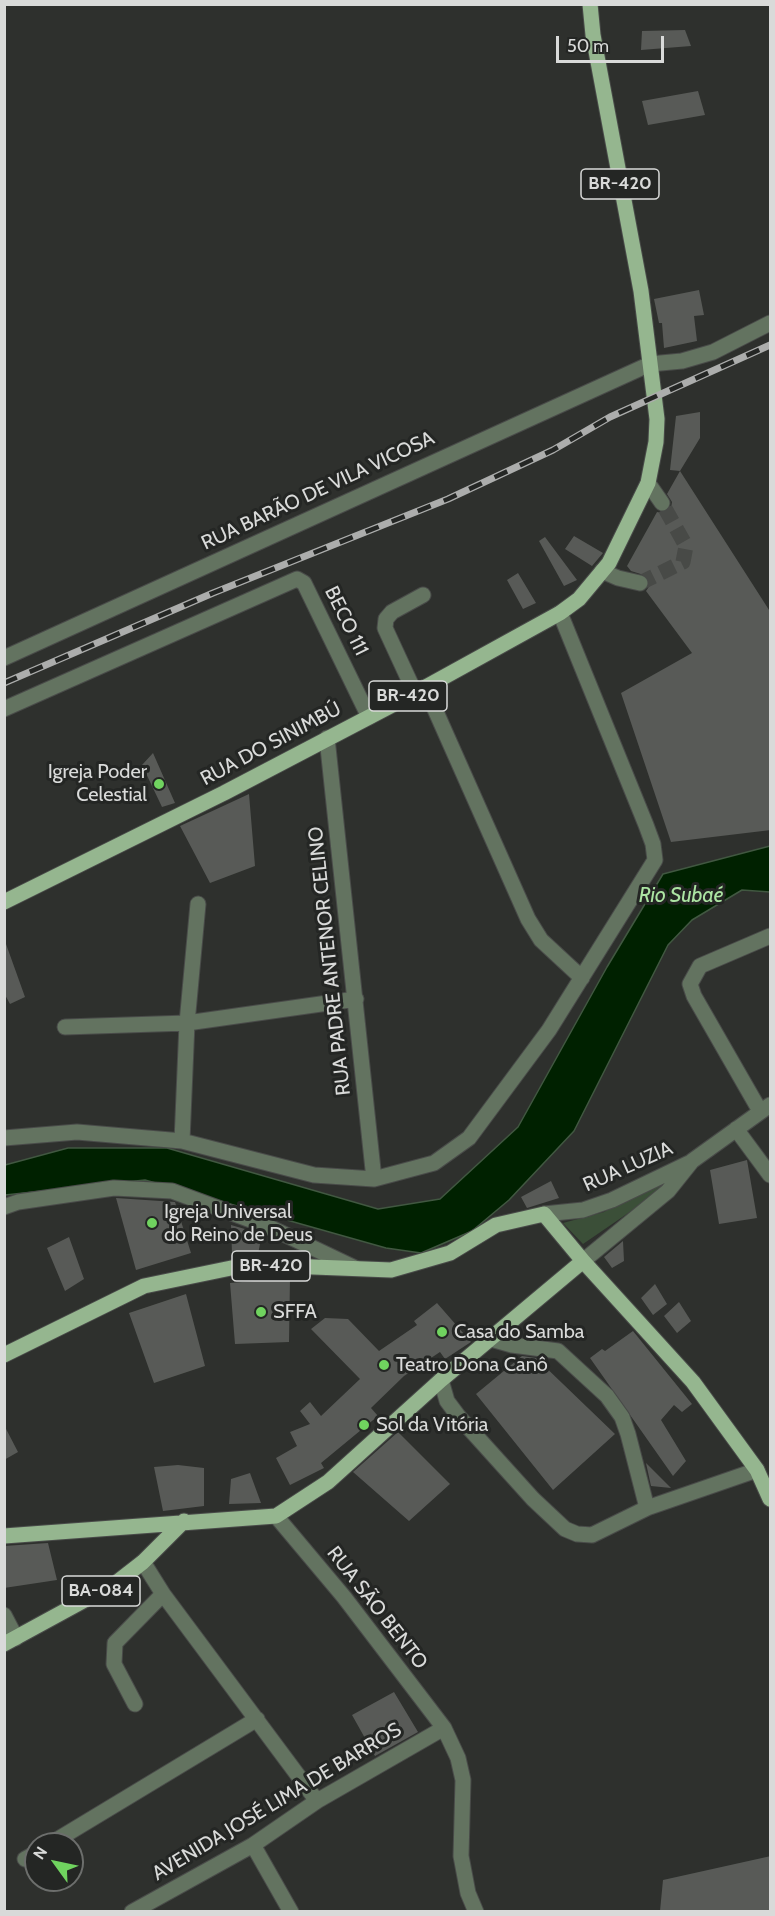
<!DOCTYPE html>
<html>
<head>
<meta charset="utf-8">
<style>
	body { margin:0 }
	#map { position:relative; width:775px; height:1916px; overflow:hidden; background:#2e302d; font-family:Cabin,sans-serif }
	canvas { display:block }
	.frame { position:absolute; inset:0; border:6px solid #d9dad9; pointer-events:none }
	.north { position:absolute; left:24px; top:1832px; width:60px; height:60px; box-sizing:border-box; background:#242624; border:2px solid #6c6e6c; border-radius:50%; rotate:303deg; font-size:16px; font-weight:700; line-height:24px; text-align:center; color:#d9dad9 }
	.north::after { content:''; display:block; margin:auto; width:21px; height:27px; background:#70d35f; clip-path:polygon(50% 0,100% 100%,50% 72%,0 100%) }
	.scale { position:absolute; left:556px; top:36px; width:108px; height:27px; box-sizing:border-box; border:3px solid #d9dad9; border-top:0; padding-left:8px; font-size:18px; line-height:21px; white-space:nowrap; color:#d9dad9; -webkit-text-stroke:4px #242624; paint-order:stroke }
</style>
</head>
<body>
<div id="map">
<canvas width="775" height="1916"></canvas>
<div class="frame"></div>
<div class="north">N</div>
<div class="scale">50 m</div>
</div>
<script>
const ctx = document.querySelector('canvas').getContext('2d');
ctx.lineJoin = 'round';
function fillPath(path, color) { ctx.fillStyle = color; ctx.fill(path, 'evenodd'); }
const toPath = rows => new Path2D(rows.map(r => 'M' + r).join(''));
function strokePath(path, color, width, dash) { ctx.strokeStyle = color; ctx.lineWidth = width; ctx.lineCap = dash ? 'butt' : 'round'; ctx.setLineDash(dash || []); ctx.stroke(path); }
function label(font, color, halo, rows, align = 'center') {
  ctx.font = font + ' Cabin,sans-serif'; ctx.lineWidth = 6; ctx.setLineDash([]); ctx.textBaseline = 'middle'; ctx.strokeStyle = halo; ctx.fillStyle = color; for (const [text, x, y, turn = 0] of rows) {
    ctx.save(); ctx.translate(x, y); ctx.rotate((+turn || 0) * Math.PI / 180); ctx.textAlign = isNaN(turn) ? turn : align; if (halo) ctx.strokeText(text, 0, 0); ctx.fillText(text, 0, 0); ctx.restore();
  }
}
fillPath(toPath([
	[657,1179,672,1183,583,1244,563,1223,604,1212]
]), '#3b4f38');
const water = toPath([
	[770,846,770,892,742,890,692,920,668,945,574,1131,509,1200,472,1231,421,1253,386,1248,145,1180,5,1195,5,1165,68,1148,167,1148,378,1209,440,1199,518,1127,607,967,663,874,770,846]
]);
fillPath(water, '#002100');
strokePath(water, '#415841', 1.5);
fillPath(toPath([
	[685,30,691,46,641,50,642,31],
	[698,91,705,115,648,125,642,101],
	[699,290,704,315,694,316,697,341,664,348,662,323,659,323,654,299],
	[700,412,700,438,680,471,670,470,676,416],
	[680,471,771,613,771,830,671,842,621,693,692,653,646,591,650,585,647,576,631,571,627,566,657,512,663,513,671,508,672,502,667,494],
	[574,536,603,553,592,566,565,549],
	[545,537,577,580,564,586,539,541],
	[518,573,536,603,523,609,507,580],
	[153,753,175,803,162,807,142,765],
	[249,794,255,866,210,883,180,826],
	[6,944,25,997,10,1004,4,993],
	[747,1160,757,1218,719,1224,710,1170],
	[551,1181,559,1198,527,1208,521,1197],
	[116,1198,175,1202,191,1253,136,1270],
	[231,1225,262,1234,258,1254,232,1253],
	[69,1237,84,1279,65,1291,47,1248],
	[623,1241,624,1261,612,1268,604,1257],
	[290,1278,289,1342,235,1344,230,1283],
	[655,1284,667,1304,653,1315,641,1298],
	[186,1294,205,1366,154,1383,129,1313],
	[679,1302,691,1321,677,1333,664,1316],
	[437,1303,471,1342,445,1359,440,1352,404,1376,371,1408,378,1416,321,1463,324,1468,290,1485,276,1458,297,1446,290,1432,310,1424,300,1411,310,1402,321,1416,360,1379,311,1329,325,1318,348,1319,379,1351,417,1325,414,1321],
	[633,1331,692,1404,682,1412,674,1405,661,1420,686,1461,673,1476,590,1358,602,1349,605,1351],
	[522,1356,536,1358,615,1434,553,1490,476,1394],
	[4,1425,18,1452,4,1460],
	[398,1432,450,1484,409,1521,353,1472],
	[646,1463,671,1488,651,1486],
	[178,1465,204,1468,204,1506,163,1511,154,1467],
	[250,1473,261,1503,229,1504,231,1479],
	[48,1543,57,1580,4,1588,4,1546],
	[394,1692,418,1732,375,1756,352,1715],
	[771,1856,771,1911,660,1911,663,1880]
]), '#585a57');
strokePath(toPath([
	[640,583,683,562,686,546,662,503]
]), '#484a47', 15, [15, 8]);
const minor = toPath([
	[648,483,662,503],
	[602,571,618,578,640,583],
	[4,658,650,364,682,361,713,352,770,323],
	[425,687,528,919,541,940,582,978],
	[415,693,385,628,386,619,392,612,423,595],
	[4,709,297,579,304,583,369,717],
	[327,738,374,1179],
	[65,1027,187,1023,356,999],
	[760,1111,694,996,690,984,700,966,770,936],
	[736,1129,770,1175],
	[4,1138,77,1132,182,1141,314,1175,374,1179,434,1163,469,1138,549,1030,655,860,653,844,646,825,560,613],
	[182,1141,187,1023,198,904],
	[4,1207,18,1202,114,1188,172,1191,267,1226,355,1268],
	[544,1214,583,1210,612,1200,689,1163],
	[583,1261,668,1191,692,1161,770,1105],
	[491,1339,512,1345,558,1351,607,1396,622,1417,628,1434,647,1508],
	[441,1380,447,1401,459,1417,533,1499,565,1529,577,1534,592,1535,647,1508,757,1470],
	[276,1516,344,1597,444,1728,458,1758,463,1780,461,1856,468,1893,476,1912],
	[143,1562,163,1594,317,1801],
	[4,1615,16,1638],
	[135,1704,114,1664,115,1643,163,1594],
	[50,1844,257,1719],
	[253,1845,291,1912],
	[25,1859,36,1853],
	[132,1912,253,1845,317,1801,444,1728]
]);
const major = toPath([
	[4,902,224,793,415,693,560,613,579,599,609,563,648,483,656,442,657,419,641,291,593,35,590,4],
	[4,1355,144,1286,236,1267,288,1266,391,1270,450,1253,496,1225,544,1214,583,1261,693,1382,757,1470,770,1499],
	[4,1536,276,1516,328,1482,441,1380,583,1261],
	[4,1644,116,1583,143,1562,184,1521]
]);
strokePath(minor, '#494b49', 17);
strokePath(major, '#494b49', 17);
strokePath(minor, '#637360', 15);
strokePath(major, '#95b68f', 15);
const rail = toPath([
	[4,683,213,593,448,499,553,450,610,417,770,345]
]);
strokePath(rail, '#acadac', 7);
strokePath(rail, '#242624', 4.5, [14]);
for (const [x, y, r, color] of [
	[159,784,6,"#70d35f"],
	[152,1223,6,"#70d35f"],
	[261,1312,6,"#70d35f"],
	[442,1332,6,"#70d35f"],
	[384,1365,6,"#70d35f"],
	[364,1425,6,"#70d35f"]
]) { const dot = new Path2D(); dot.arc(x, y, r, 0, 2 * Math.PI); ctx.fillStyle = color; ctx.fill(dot); strokePath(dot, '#242624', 2); }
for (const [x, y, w] of [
	[620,184,78],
	[408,696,78],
	[271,1266,78],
	[101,1591,78]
]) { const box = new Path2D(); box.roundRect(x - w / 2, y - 15, w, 30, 4.5); ctx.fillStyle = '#242624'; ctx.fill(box); strokePath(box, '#d9dad9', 1.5); }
label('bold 18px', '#d9dad9', null, [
	["BR-420",620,184],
	["BR-420",408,696],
	["BR-420",271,1266],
	["BA-084",101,1591]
]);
label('20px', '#d9dad9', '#242624', [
	["RUA BARÃO DE VILA VICOSA",318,491,-25],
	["BECO 111",346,621,64],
	["RUA DO SINIMBÚ",271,744,-28],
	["RUA PADRE ANTENOR CELINO",330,961,-96],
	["RUA LUZIA",628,1167,-24],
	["RUA SÃO BENTO",377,1608,52],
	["AVENIDA JOSÉ LIMA DE BARROS",277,1802,-31]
]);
label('20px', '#d9dad9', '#242624', [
	["Igreja Poder",147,772,"right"],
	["Celestial",147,795,"right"],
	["Igreja Universal",164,1212],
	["do Reino de Deus",164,1235],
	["SFFA",273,1312],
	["Casa do Samba",454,1332],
	["Teatro Dona Canô",396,1365],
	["Sol da Vitória",376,1425]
], 'left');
label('italic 21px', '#ace5a3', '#242624', [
	["Rio Subaé",681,896]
]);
</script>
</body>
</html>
